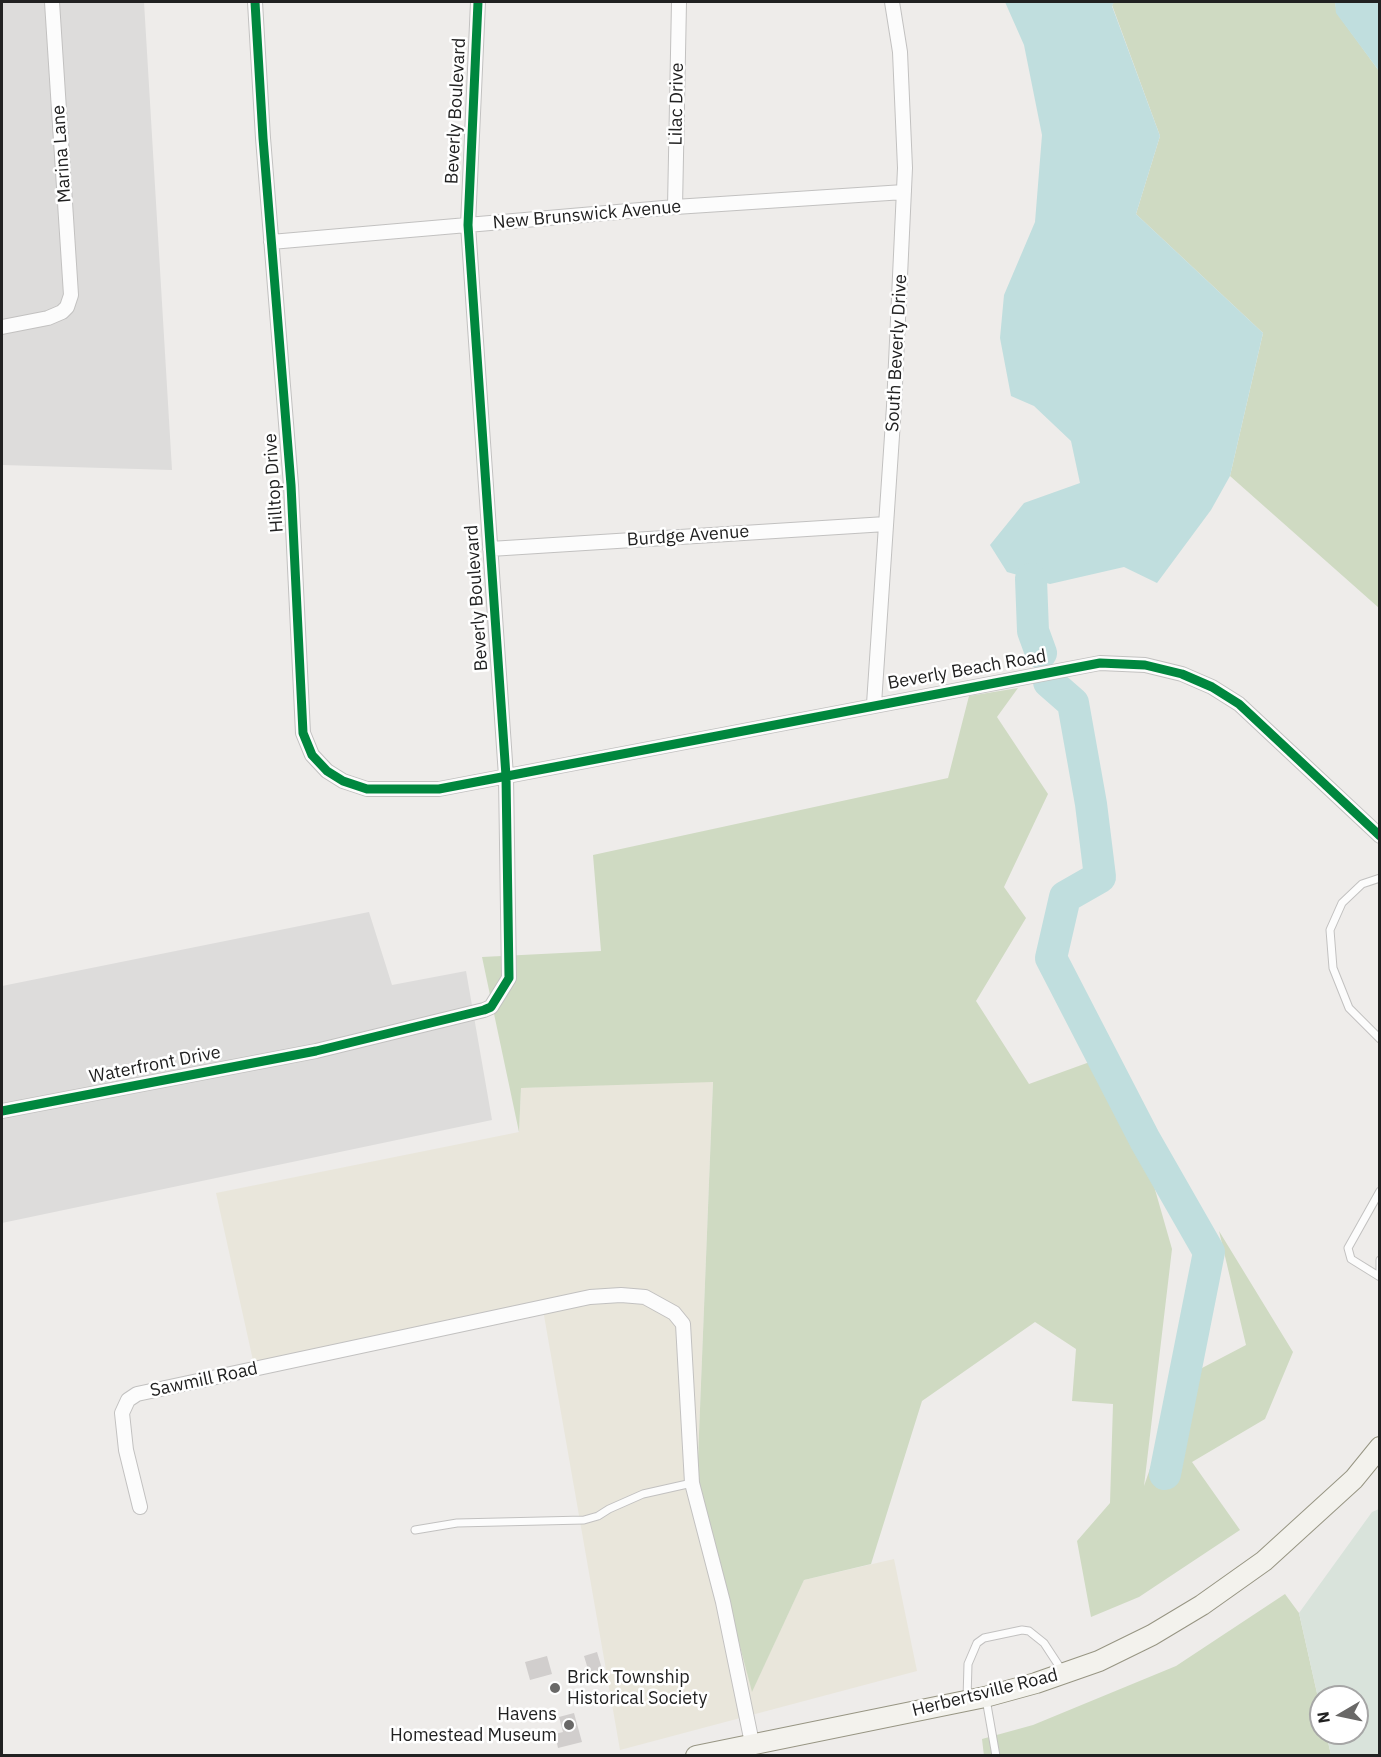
<!DOCTYPE html>
<html>
<head>
<meta charset="utf-8">
<style>
	body { margin:0 }
	#map { position:relative; width:1381px; height:1757px; overflow:hidden; background:#eeecea; font-family:"IBM Plex Sans",sans-serif }
	canvas { display:block }
	.frame { position:absolute; inset:0; border:3px solid #212121; pointer-events:none }
	.north { position:absolute; left:1309px; top:1685px; width:60px; height:60px; box-sizing:border-box; background:#fff; border:2px solid #a6a6a6; border-radius:50%; rotate:261deg; font-size:16px; font-weight:700; line-height:24px; text-align:center; color:#212121 }
	.north::after { content:''; display:block; margin:auto; width:21px; height:27px; background:#696867; clip-path:polygon(50% 0,100% 100%,50% 72%,0 100%) }
</style>
</head>
<body>
<div id="map">
<canvas width="1381" height="1757"></canvas>
<div class="frame"></div>
<div class="north">N</div>
</div>
<script>
const ctx = document.querySelector('canvas').getContext('2d');
ctx.lineJoin = 'round';
function fillPath(path, color) { ctx.fillStyle = color; ctx.fill(path, 'evenodd'); }
const toPath = rows => new Path2D(rows.map(r => 'M' + r).join(''));
function strokePath(path, color, width, dash) { ctx.strokeStyle = color; ctx.lineWidth = width; ctx.lineCap = dash ? 'butt' : 'round'; ctx.setLineDash(dash || []); ctx.stroke(path); }
function label(font, color, halo, rows, align = 'center') {
  ctx.font = font + ' "IBM Plex Sans",sans-serif'; ctx.lineWidth = 5; ctx.setLineDash([]); ctx.textBaseline = 'middle'; ctx.strokeStyle = halo; ctx.fillStyle = color; for (const [text, x, y, turn = 0] of rows) {
    ctx.save(); ctx.translate(x, y); ctx.rotate((+turn || 0) * Math.PI / 180); ctx.textAlign = isNaN(turn) ? turn : align; if (halo) ctx.strokeText(text, 0, 0); ctx.fillText(text, 0, 0); ctx.restore();
  }
}
fillPath(toPath([
	[2,2,144,2,172,470,2,465],
	[369,912,392,985,466,971,492,1120,2,1223,2,986]
]), '#dddcdb');
fillPath(toPath([
	[713,1081,697,1484,752,1691,804,1580,894,1559,917,1671,620,1750,542,1304,254,1365,216,1193,519,1132,521,1088]
]), '#e9e6db');
fillPath(toPath([
	[1114,2,1335,2,1337,13,1379,71,1379,608,1230,476,1263,333,1136,214,1160,136,1112,5],
	[1018,688,997,717,1048,794,1004,887,1026,918,976,1001,1029,1084,1098,1059,1152,1179,1172,1249,1144,1486,1181,1379,1246,1345,1219,1231,1293,1352,1265,1419,1192,1462,1240,1530,1139,1597,1091,1617,1077,1541,1110,1503,1113,1404,1072,1401,1076,1349,1035,1322,922,1401,871,1564,804,1580,752,1692,697,1484,713,1082,521,1088,519,1132,482,957,601,951,593,855,948,778,969,696],
	[1285,1594,1299,1613,1321,1711,1321,1733,1326,1733,1331,1755,984,1756,982,1739,1033,1725,1176,1666]
]), '#cfdac2');
fillPath(toPath([
	[1379,1509,1379,1755,1331,1755,1326,1733,1357,1733,1357,1697,1321,1697,1321,1711,1299,1613,1372,1512]
]), '#d9e3db');
fillPath(toPath([
	[1005,2,1114,2,1112,6,1160,136,1136,214,1263,333,1230,476,1211,510,1157,583,1124,567,1050,584,1007,572,990,545,1024,503,1080,483,1071,441,1034,406,1011,396,1000,338,1004,295,1035,222,1042,135,1024,45],
	[1335,2,1379,2,1379,71,1336,13]
]), '#c0dede');
strokePath(toPath([
	[1031,579,1033,631,1041,653],
	[1049,682,1073,703,1091,804,1100,877,1065,897,1051,958,1145,1140,1209,1252,1165,1474]
]), '#c0dede', 32);
fillPath(toPath([
	[597,1652,603,1672,590,1676,584,1656],
	[547,1656,552,1674,530,1680,525,1662],
	[574,1713,582,1742,558,1748,555,1734,563,1732,559,1717]
]), '#d1cecd');
const service = toPath([
	[1380,878,1362,884,1342,903,1330,930,1333,968,1349,1008,1380,1039],
	[1380,1191,1348,1248,1351,1259,1380,1277],
	[1380,1260,1380,1276],
	[415,1530,457,1523,584,1520,598,1516,609,1509,643,1494,692,1483],
	[967,1699,968,1664,977,1643,984,1638,1022,1630,1029,1631,1044,1643,1063,1672],
	[986,1699,996,1756]
]);
const minor = toPath([
	[255,2,263,138,291,485,303,733,312,755,327,771,343,781,367,789,439,789,1100,663,1145,665,1182,674,1212,687,1239,704,1380,836],
	[675,207,679,2],
	[271,242,675,207,904,192],
	[2,327,48,318,62,312,67,307,71,295,52,2],
	[490,549,886,524],
	[874,704,894,406,905,168,900,52,892,2],
	[2,1111,316,1051,484,1010,491,1007,509,978,506,776,468,225,478,2],
	[140,1507,126,1450,122,1413,128,1400,137,1394,590,1297,621,1295,645,1297,674,1313,683,1324,692,1483,723,1602,752,1743]
]);
const secondary = toPath([
	[696,1756,985,1697,1036,1683,1099,1661,1152,1635,1202,1605,1264,1561,1354,1479,1380,1447]
]);
strokePath(service, '#c2c1c0', 9);
strokePath(minor, '#c2c1c0', 16);
strokePath(secondary, '#979583', 22);
strokePath(service, '#fcfcfc', 7);
strokePath(minor, '#fcfcfc', 14);
strokePath(secondary, '#f3f2ed', 20);
strokePath(toPath([
	[255,2,263,138,291,485,303,733,312,755,327,771,343,781,367,789,439,789,1100,663,1145,665,1182,674,1212,687,1239,704,1380,836],
	[2,1111,316,1051,484,1010,491,1007,509,978,506,776,468,225,478,2]
]), '#00873e', 9);
for (const [x, y, r, color] of [
	[555,1688,6,"#696867"],
	[569,1725,6,"#696867"]
]) { const dot = new Path2D(); dot.arc(x, y, r, 0, 2 * Math.PI); ctx.fillStyle = color; ctx.fill(dot); strokePath(dot, '#fff', 2); }
label('18px', '#212121', '#fff', [
	["Lilac Drive",677,104,-89],
	["Beverly Boulevard",456,111,-87],
	["Marina Lane",62,154,-94],
	["New Brunswick Avenue",587,215,-5],
	["South Beverly Drive",897,353,-87],
	["Hilltop Drive",274,483,-94],
	["Burdge Avenue",688,536,-4],
	["Beverly Boulevard",477,598,-94],
	["Beverly Beach Road",967,670,-10],
	["Waterfront Drive",155,1065,-11],
	["Sawmill Road",204,1380,-12],
	["Herbertsville Road",985,1693,-14]
]);
label('18px', '#212121', '#fff', [
	["Brick Township",567,1678],
	["Historical Society",567,1699],
	["Havens",557,1715,"right"],
	["Homestead Museum",557,1736,"right"]
], 'left');
</script>
</body>
</html>
